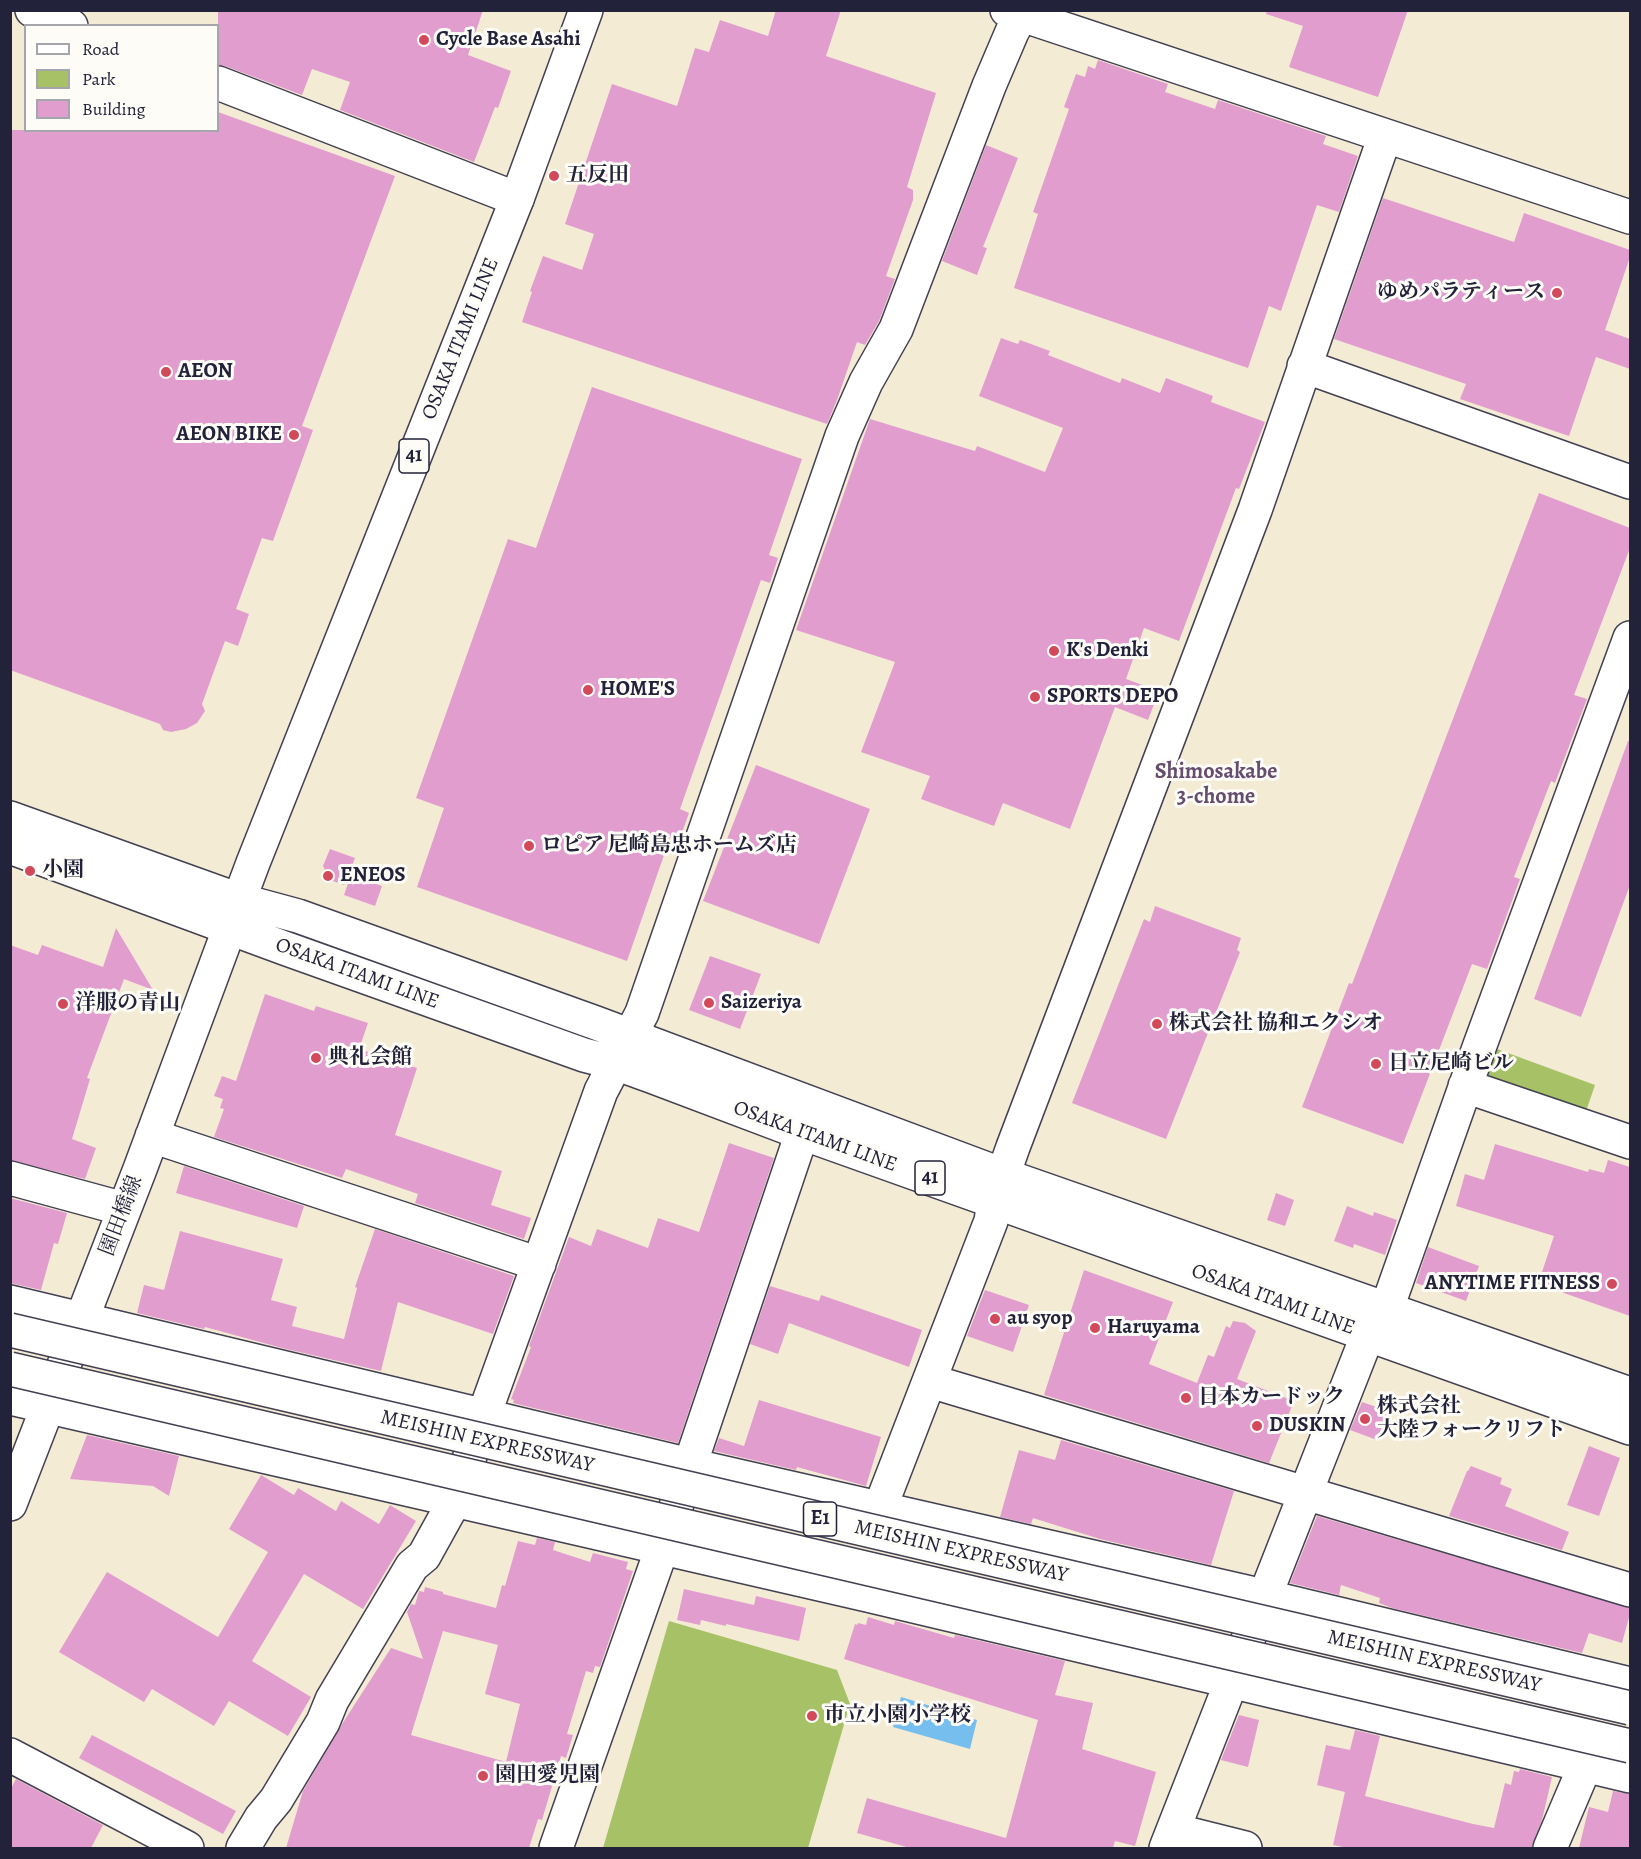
<!DOCTYPE html>
<html>
<head>
<meta charset="utf-8">
<style>
	body { margin:0 }
	#map { position:relative; width:1641px; height:1859px; overflow:hidden; background:#f4ebd5; font-family:Alegreya,serif }
	canvas { display:block }
	.frame { position:absolute; inset:0; border:12px solid #22223b; pointer-events:none }
	.legend { position:absolute; left:24px; top:24px; width:195px; height:108px; box-sizing:border-box; background:#fdfcf7; border:2px solid #a5a5ac; margin:0; padding:8px 10px; list-style:none; font-size:18px; color:#22223b }
	.legend li { display:flex; align-items:center; gap:12px; height:30px }
	.legend b { width:30px; border:2px solid #a5a5ac }
</style>
</head>
<body>
<div id="map">
<canvas width="1641" height="1859"></canvas>
<div class="frame"></div>
<ul class="legend">
<li><b style="height:8px;background:#fff"></b>Road</li>
<li><b style="height:16px;background:#a7c167"></b>Park</li>
<li><b style="height:16px;background:#e29dcf"></b>Building</li>
</ul>
</div>
<script>
const ctx = document.querySelector('canvas').getContext('2d');
ctx.lineJoin = 'round';
function fillPath(path, color) { ctx.fillStyle = color; ctx.fill(path, 'evenodd'); }
const toPath = rows => new Path2D(rows.map(r => 'M' + r).join(''));
function strokePath(path, color, width, dash) { ctx.strokeStyle = color; ctx.lineWidth = width; ctx.lineCap = dash ? 'butt' : 'round'; ctx.setLineDash(dash || []); ctx.stroke(path); }
function label(font, color, halo, rows, align = 'center') {
  ctx.font = font + ' Alegreya,"Noto Serif JP",serif'; ctx.lineWidth = 6; ctx.setLineDash([]); ctx.textBaseline = 'middle'; ctx.strokeStyle = halo; ctx.fillStyle = color; for (const [text, x, y, turn = 0] of rows) {
    ctx.save(); ctx.translate(x, y); ctx.rotate((+turn || 0) * Math.PI / 180); ctx.textAlign = isNaN(turn) ? turn : align; if (halo) ctx.strokeText(text, 0, 0); ctx.fillText(text, 0, 0); ctx.restore();
  }
}
fillPath(toPath([
	[1497,1049,1595,1085,1584,1117,1487,1078],
	[669,1621,837,1670,850,1704,808,1848,603,1848]
]), '#a7c167');
fillPath(toPath([
	[901,1697,977,1720,970,1749,893,1727]
]), '#76beee');
fillPath(toPath([
	[218,10,483,10,468,55,511,71,498,108,495,107,474,162,340,110,350,82,312,69,302,95,225,66,218,65],
	[776,10,841,10,826,56,936,93,907,187,913,190,913,200,886,276,895,279,879,321,865,345,857,342,837,400,827,424,522,322,532,292,530,291,543,256,582,270,594,234,565,224,612,84,677,106,695,48,709,52,720,20,768,36],
	[1267,10,1408,10,1378,97,1289,67,1303,26,1266,14],
	[1098,60,1168,84,1165,92,1215,109,1218,100,1326,136,1323,144,1358,156,1339,212,1317,205,1281,311,1269,306,1248,368,1014,288,1038,214,1033,212,1069,109,1064,107,1076,74,1085,77,1088,66,1095,69],
	[218,112,395,176,302,426,313,430,273,541,262,538,236,609,249,614,238,646,225,641,202,704,205,711,197,723,186,729,171,732,163,730,160,724,10,670,10,130,218,130],
	[986,145,1018,158,983,247,987,248,977,275,942,261],
	[1383,198,1514,242,1524,213,1630,250,1630,257,1605,330,1630,339,1630,369,1596,357,1569,436,1460,399,1466,384,1334,339],
	[1001,338,1018,344,1020,340,1050,351,1048,355,1120,383,1122,378,1160,393,1166,378,1213,396,1211,402,1265,422,1239,489,1236,488,1179,641,1144,628,1126,679,1159,691,1148,720,1115,707,1070,829,1003,803,994,826,921,799,930,776,861,752,895,662,796,630,870,419,975,451,977,446,1045,472,1063,428,979,396],
	[592,387,802,459,769,555,778,558,770,583,761,580,680,809,689,813,679,841,670,838,627,961,417,887,444,808,416,798,508,539,536,548],
	[1539,493,1630,528,1630,548,1574,695,1587,699,1555,783,1551,781,1514,877,1520,879,1487,969,1472,964,1403,1144,1302,1107,1349,983,1352,984],
	[1628,741,1630,741,1630,885,1581,1017,1534,999],
	[756,765,870,809,819,944,703,901],
	[330,849,355,858,344,885,330,880,323,866],
	[351,875,382,886,375,906,344,895],
	[1155,906,1241,938,1237,950,1240,952,1166,1139,1072,1103,1144,919,1150,922],
	[116,928,153,990,124,979,87,1078,90,1079,72,1139,96,1148,85,1179,10,1160,10,945,38,955,42,945,103,967],
	[710,956,761,974,740,1029,689,1010],
	[265,994,314,1011,316,1006,368,1023,359,1049,417,1068,395,1135,502,1171,491,1205,531,1218,524,1239,415,1203,418,1194,346,1169,342,1178,214,1137,224,1109,220,1108,223,1099,214,1096,222,1076,236,1081],
	[729,1143,774,1158,678,1443,513,1403,514,1400,511,1399,531,1347,529,1346,569,1237,591,1246,597,1229,648,1248,658,1218,699,1232],
	[1495,1144,1588,1172,1589,1169,1604,1173,1608,1160,1630,1167,1630,1316,1538,1284,1554,1236,1456,1206,1465,1174,1484,1180],
	[184,1166,304,1206,297,1228,176,1193],
	[1276,1193,1294,1200,1285,1226,1267,1220],
	[10,1198,67,1213,58,1244,54,1243,41,1290,10,1283],
	[1347,1206,1373,1216,1374,1212,1397,1220,1385,1255,1354,1244,1353,1248,1334,1241],
	[375,1229,514,1276,493,1334,398,1302,381,1371,282,1348,205,1327,204,1329,137,1313,144,1285,164,1290,180,1231,283,1259,271,1300,297,1307,292,1326,344,1339,357,1288,355,1287],
	[1428,1247,1479,1266,1466,1301,1416,1283],
	[1084,1270,1173,1302,1149,1364,1197,1383,1208,1355,1214,1357,1226,1326,1230,1328,1233,1321,1245,1323,1256,1331,1237,1379,1294,1401,1269,1463,1044,1395],
	[770,1286,819,1301,821,1295,922,1330,909,1367,789,1323,778,1354,750,1344],
	[985,1290,1029,1305,1013,1352,967,1336],
	[759,1400,881,1437,866,1486,797,1467,796,1470,714,1451,719,1438,744,1446],
	[1362,1402,1388,1411,1377,1440,1350,1430],
	[87,1435,179,1456,169,1496,153,1486,70,1479],
	[1061,1440,1234,1491,1211,1565,1100,1539,1033,1518,1031,1524,1000,1517,1019,1450,1055,1460],
	[1589,1446,1620,1458,1599,1516,1567,1505],
	[1471,1466,1502,1478,1500,1484,1512,1489,1505,1506,1569,1532,1562,1550,1449,1516,1467,1471,1468,1471],
	[261,1475,294,1495,298,1488,336,1511,341,1501,379,1524,390,1505,416,1521,363,1609,304,1574,252,1661,311,1697,288,1736,229,1701,214,1726,152,1689,144,1702,59,1652,107,1572,218,1637,268,1552,229,1529],
	[1317,1516,1630,1608,1630,1614,1622,1643,1589,1633,1582,1653,1392,1608,1379,1603,1380,1598,1341,1585,1339,1595,1290,1583],
	[537,1538,555,1542,553,1550,590,1562,593,1553,628,1562,626,1569,633,1571,600,1667,595,1666,593,1673,586,1671,567,1734,573,1735,566,1758,561,1756,542,1820,538,1819,529,1848,286,1848,303,1791,344,1721,391,1648,423,1659,407,1612,411,1604,415,1605,419,1591,424,1592,425,1587,443,1592,443,1594,496,1608,502,1585,505,1586,518,1541,535,1545],
	[443,1631,498,1645,485,1694,520,1704,506,1762,411,1735],
	[684,1589,754,1605,756,1596,806,1608,799,1641,726,1624,726,1626,701,1620,700,1625,677,1620],
	[868,1617,894,1625,895,1621,954,1638,955,1635,1065,1661,1055,1695,1093,1703,1082,1749,1156,1772,1135,1846,1115,1841,1113,1848,910,1848,857,1833,867,1798,1006,1838,1038,1720,844,1659,855,1624,857,1625,858,1623,866,1625],
	[1239,1715,1259,1720,1248,1767,1221,1760],
	[1355,1730,1380,1736,1365,1796,1473,1824,1494,1828,1505,1783,1511,1785,1514,1771,1519,1772,1520,1769,1552,1777,1542,1820,1532,1848,1348,1848,1333,1845,1345,1792,1317,1785,1326,1745,1350,1750],
	[92,1735,236,1811,223,1834,79,1758],
	[16,1779,103,1825,91,1848,10,1848,10,1790],
	[1613,1791,1630,1794,1630,1848,1579,1848,1589,1807,1608,1812]
]), '#e29dcf');
const minor = toPath([
	[32,10,71,26],
	[1007,10,1630,217],
	[218,83,517,199],
	[1304,366,1630,482],
	[1465,1086,1630,1142],
	[152,1136,539,1264],
	[10,1178,124,1209],
	[10,1302,690,1465,1264,1596,1630,1684],
	[930,1381,1630,1590],
	[10,1398,867,1595,1630,1776],
	[10,1504,140,1169,230,927],
	[880,1508,991,1221,994,1201,1013,1147,1255,510,1385,136],
	[10,1755,187,1848],
	[1173,1830,1245,1848],
	[243,1848,261,1818,276,1800,323,1722,332,1700,412,1566,424,1556,455,1500,484,1415,601,1091,642,1013,842,436,866,382,896,329,989,86,1012,32,1024,10],
	[556,1848,662,1548,802,1133],
	[1166,1848,1368,1334,1387,1308,1480,1045,1630,638],
	[1550,1848,1585,1766]
]);
const major = toPath([
	[10,818,239,900,298,916,596,1023,1003,1175,1630,1394],
	[10,847,287,949,584,1055,615,1063,651,1076,802,1133,1630,1428],
	[232,919,253,863,517,199,586,10]
]);
strokePath(minor, '#424052', 36);
strokePath(major, '#424052', 36);
strokePath(minor, '#fff', 33);
strokePath(major, '#fff', 33);
const highwayBridge = toPath([
	[10,1330,1630,1708],
	[10,1369,1630,1746]
]);
strokePath(highwayBridge, '#424052', 36, []);
strokePath(highwayBridge, '#fff', 33);
for (const [x, y, r, color] of [
	[424,40,6,"#d1495b"],
	[554,176,6,"#d1495b"],
	[1557,293,6,"#d1495b"],
	[166,372,6,"#d1495b"],
	[294,435,6,"#d1495b"],
	[1054,651,6,"#d1495b"],
	[588,690,6,"#d1495b"],
	[1035,697,6,"#d1495b"],
	[529,846,6,"#d1495b"],
	[30,871,6,"#d1495b"],
	[328,876,6,"#d1495b"],
	[709,1003,6,"#d1495b"],
	[63,1004,6,"#d1495b"],
	[1157,1024,6,"#d1495b"],
	[316,1058,6,"#d1495b"],
	[1376,1064,6,"#d1495b"],
	[1612,1284,6,"#d1495b"],
	[995,1319,6,"#d1495b"],
	[1095,1328,6,"#d1495b"],
	[1186,1398,6,"#d1495b"],
	[1365,1419,6,"#d1495b"],
	[1257,1426,6,"#d1495b"],
	[812,1716,6,"#d1495b"],
	[483,1776,6,"#d1495b"]
]) { const dot = new Path2D(); dot.arc(x, y, r, 0, 2 * Math.PI); ctx.fillStyle = color; ctx.fill(dot); strokePath(dot, '#fdfcf7', 2); }
for (const [x, y, w] of [
	[414,456,30],
	[930,1178,30],
	[820,1519,33]
]) { const box = new Path2D(); box.roundRect(x - w / 2, y - 17, w, 34, 4.5); ctx.fillStyle = '#fdfcf7'; ctx.fill(box); strokePath(box, '#22223b', 1.5); }
label('bold 20px', '#22223b', null, [
	["41",414,456],
	["41",930,1178],
	["E1",820,1519]
]);
label('bold 21px', '#22223b', '#fdfcf7', [
	["Cycle Base Asahi",436,40],
	["五反田",566,176],
	["ゆめパラティース",1545,293,"right"],
	["AEON",178,372],
	["AEON BIKE",282,435,"right"],
	["K's Denki",1066,651],
	["HOME'S",600,690],
	["SPORTS DEPO",1047,697],
	["ロピア 尼崎島忠ホームズ店",541,846],
	["小園",42,871],
	["ENEOS",340,876],
	["Saizeriya",721,1003],
	["洋服の青山",75,1004],
	["株式会社 協和エクシオ",1169,1024],
	["典礼会館",328,1058],
	["日立尼崎ビル",1388,1064],
	["ANYTIME FITNESS",1600,1284,"right"],
	["au syop",1007,1319],
	["Haruyama",1107,1328],
	["日本カードック",1198,1398],
	["株式会社",1377,1407],
	["大陸フォークリフト",1377,1431],
	["DUSKIN",1269,1426],
	["市立小園小学校",824,1716],
	["園田愛児園",495,1776]
], 'left');
label('21px', '#22223b', '#fdfcf7', [
	["OSAKA ITAMI LINE",461,339,-68],
	["OSAKA ITAMI LINE",357,974,20],
	["OSAKA ITAMI LINE",815,1137,20],
	["園田橋線",122,1216,-69],
	["OSAKA ITAMI LINE",1273,1300,20],
	["MEISHIN EXPRESSWAY",487,1442,13],
	["MEISHIN EXPRESSWAY",961,1552,13],
	["MEISHIN EXPRESSWAY",1434,1662,13]
]);
label('bold 22px', '#654d6f', '#fdfcf7', [
	["Shimosakabe",1216,773],
	["3-chome",1216,798]
]);
</script>
</body>
</html>
